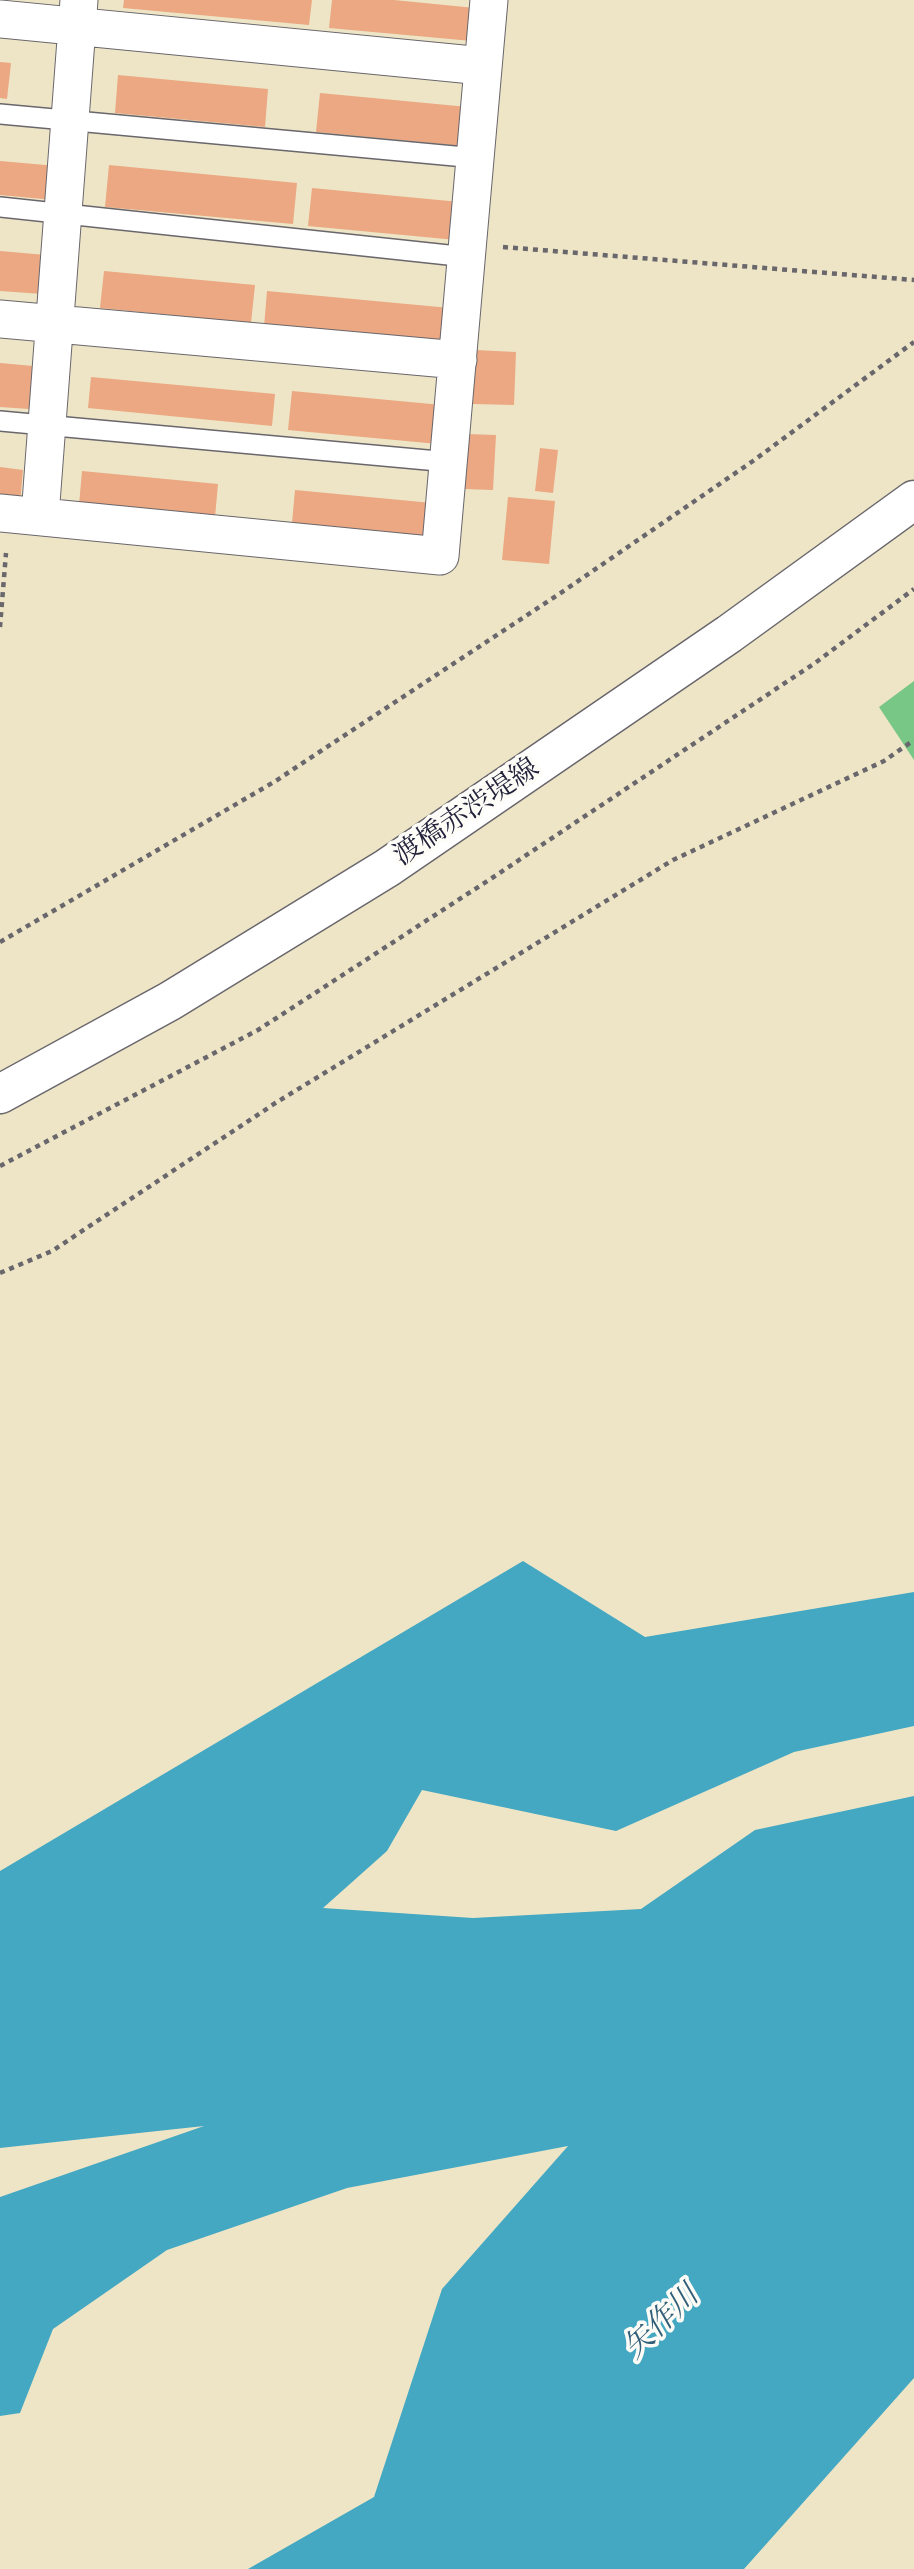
<!DOCTYPE html>
<html>
<head>
<meta charset="utf-8">
<style>
	body { margin:0 }
	canvas { display:block; background:#ede5c6 }
</style>
</head>
<body>
<canvas width="914" height="2569"></canvas>
<script>
const ctx = document.querySelector('canvas').getContext('2d');
ctx.lineJoin = 'round';
function fillPath(path, color) { ctx.fillStyle = color; ctx.fill(path, 'evenodd'); }
const toPath = rows => new Path2D(rows.map(r => 'M' + r).join(''));
function strokePath(path, color, width, dash) { ctx.strokeStyle = color; ctx.lineWidth = width; ctx.lineCap = dash ? 'butt' : 'round'; ctx.setLineDash(dash || []); ctx.stroke(path); }
function label(font, color, halo, rows, align = 'center') {
  ctx.font = font + ' "Gentium Book Plus","Noto Serif JP",serif'; ctx.lineWidth = 7; ctx.setLineDash([]); ctx.textBaseline = 'middle'; ctx.strokeStyle = halo; ctx.fillStyle = color; for (const [text, x, y, turn = 0] of rows) {
    ctx.save(); ctx.translate(x, y); ctx.rotate((+turn || 0) * Math.PI / 180); ctx.textAlign = isNaN(turn) ? turn : align; if (halo) ctx.strokeText(text, 0, 0); ctx.fillText(text, 0, 0); ctx.restore();
  }
}
fillPath(toPath([
	[914,681,914,760,879,707]
]), '#79c787');
fillPath(toPath([
	[523,1561,645,1637,914,1592,914,1726,794,1752,616,1831,422,1790,387,1851,323,1908,473,1918,641,1909,755,1830,914,1796,914,2378,744,2569,248,2569,374,2497,442,2289,568,2146,347,2188,167,2250,53,2329,20,2413,0,2416,0,2197,204,2126,0,2148,0,1871]
]), '#44a8c3');
fillPath(toPath([
	[124,0,312,0,309,25,123,8],
	[332,0,394,0,475,8,472,41,329,28],
	[0,62,11,63,7,99,0,98],
	[118,75,268,89,265,127,115,113],
	[320,93,468,107,464,146,316,132],
	[0,161,57,166,54,200,0,195],
	[109,165,297,183,293,224,105,207],
	[312,188,460,202,456,240,308,226],
	[0,251,46,255,42,294,0,291],
	[104,271,255,285,251,323,100,308],
	[267,291,450,308,447,344,264,327],
	[475,350,516,352,514,405,473,404],
	[0,363,33,366,29,409,0,407],
	[91,377,275,394,272,426,88,408],
	[292,391,442,405,438,444,288,430],
	[466,434,496,435,493,490,464,489],
	[540,448,558,450,553,493,535,491],
	[0,467,23,470,20,503,0,501],
	[82,471,218,484,215,517,79,505],
	[295,490,432,503,429,536,292,523],
	[508,497,555,501,549,564,502,560]
]), '#eba882');
const service = toPath([
	[0,114,476,158],
	[0,207,467,257],
	[0,421,449,462]
]);
const minor = toPath([
	[0,19,483,66],
	[0,319,458,360],
	[0,513,440,556,489,0],
	[40,516,79,0]
]);
const tertiary = toPath([
	[0,1094,170,1001,387,868,729,634,914,500]
]);
strokePath(service, '#69666c', 22);
strokePath(minor, '#69666c', 39);
strokePath(tertiary, '#69666c', 41);
strokePath(toPath([
	[503,247,914,280],
	[0,627,6,553],
	[0,942,274,782,565,590,753,461,914,342],
	[0,1166,258,1030,492,878,815,663,914,589],
	[0,1273,52,1251,277,1102,673,860,884,761,914,740]
]), '#69666c', 4.5, [5, 5]);
strokePath(service, '#fff', 19);
strokePath(minor, '#fff', 37);
strokePath(tertiary, '#fff', 38);
label('28px', '#22223b', '#fdfcf7', [
	["渡橋赤渋堤線",467,813,-34]
]);
label('italic 30px', '#315e78', '#fdfcf7', [
	["矢作川",662,2323,-44]
]);
</script>
</body>
</html>
